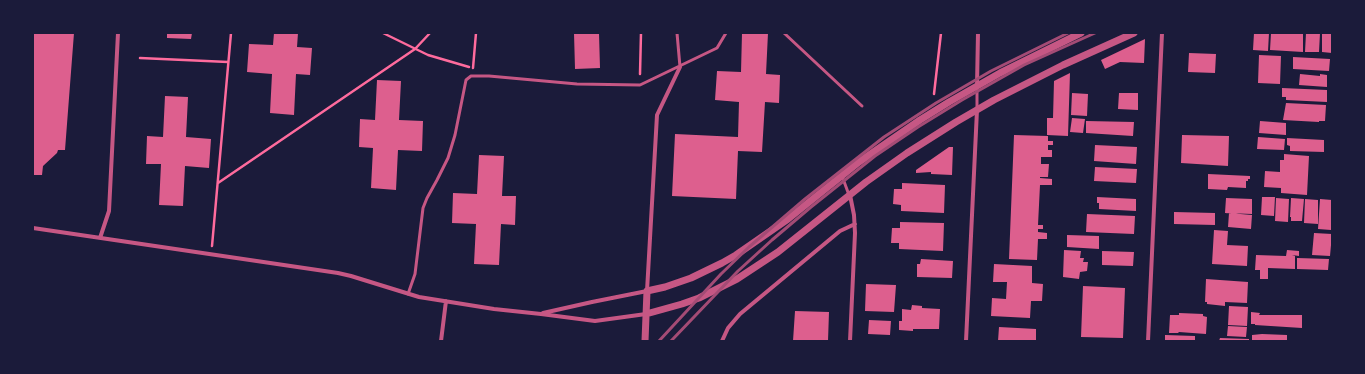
<!DOCTYPE html>
<html>
<head>
<meta charset="utf-8">
<style>
	body { margin:0 }
	#map { position:relative; width:1365px; height:374px; overflow:hidden; background:#1b1b3a; font-family:"PT Serif",serif }
	canvas { display:block }
	.frame { position:absolute; inset:0; border:34px solid #1b1b3a; pointer-events:none }
</style>
</head>
<body>
<div id="map">
<canvas width="1365" height="374"></canvas>
<div class="frame"></div>
</div>
<script>
const ctx = document.querySelector('canvas').getContext('2d');
ctx.lineJoin = 'round';
function fillPath(path, color) { ctx.fillStyle = color; ctx.fill(path, 'evenodd'); }
const toPath = rows => new Path2D(rows.map(r => 'M' + r).join(''));
function strokePath(path, color, width, dash) { ctx.strokeStyle = color; ctx.lineWidth = width; ctx.lineCap = dash ? 'butt' : 'round'; ctx.setLineDash(dash || []); ctx.stroke(path); }
fillPath(toPath([
	[33,33,74,33,65,150,58,150,57,153,43,166,42,175,33,175],
	[167,33,192,33,191,39,167,38],
	[274,33,298,33,297,47,312,48,310,75,296,74,294,115,270,113,272,74,247,72,249,44,273,45],
	[574,33,599,33,600,68,575,69],
	[742,33,768,33,766,74,780,75,779,103,765,102,762,152,738,151,736,199,672,196,675,134,738,137,739,102,715,100,717,71,741,72],
	[1254,33,1269,33,1268,51,1253,50],
	[1271,33,1303,33,1303,52,1270,50],
	[1306,33,1320,33,1319,52,1305,52],
	[1322,33,1332,33,1332,53,1322,52],
	[1145,39,1144,63,1120,62,1105,69,1101,60],
	[1189,53,1216,54,1215,73,1188,72],
	[1259,55,1281,56,1280,84,1258,83],
	[1293,57,1330,59,1329,71,1293,69],
	[1070,73,1068,136,1047,135,1047,118,1053,118,1054,81],
	[1300,74,1320,76,1320,74,1327,75,1327,87,1299,85],
	[377,80,401,81,399,120,423,121,422,151,398,150,396,190,371,188,373,148,359,147,360,119,375,120],
	[1282,88,1327,90,1327,102,1286,100,1286,97,1282,97],
	[1072,93,1088,94,1087,116,1071,115],
	[1119,93,1138,93,1138,110,1118,109],
	[165,96,188,97,186,137,211,139,209,168,185,166,183,206,159,205,161,164,146,164,147,136,163,137],
	[1286,103,1326,105,1325,121,1319,121,1319,122,1283,120],
	[1072,118,1085,119,1083,133,1070,132],
	[1086,121,1134,122,1133,136,1086,133],
	[1260,121,1286,123,1286,135,1259,133],
	[1014,135,1048,136,1048,141,1053,141,1053,145,1048,145,1048,150,1052,150,1052,157,1041,157,1041,164,1049,164,1048,177,1040,177,1040,178,1052,179,1052,185,1040,185,1038,225,1043,225,1043,229,1038,229,1038,232,1047,233,1047,239,1038,239,1037,260,1009,259],
	[1182,135,1229,136,1228,166,1181,163],
	[1258,137,1285,139,1284,150,1257,149],
	[1287,138,1324,140,1324,152,1290,151,1290,146,1287,145],
	[1095,145,1137,147,1136,164,1094,161],
	[949,147,953,147,952,175,931,174,931,172,916,173,916,170],
	[1284,154,1309,156,1307,195,1281,193,1281,188,1264,187,1265,171,1280,172,1280,160,1284,160],
	[479,155,504,156,502,196,516,196,515,225,501,224,499,265,474,264,476,224,452,223,453,193,477,194],
	[1095,167,1137,169,1136,183,1094,181],
	[1208,174,1250,176,1250,179,1248,179,1248,181,1246,181,1246,188,1228,187,1227,190,1208,189],
	[902,183,945,185,944,213,901,211,901,205,893,204,894,189,902,189],
	[1097,197,1136,199,1136,211,1099,209,1099,203,1097,203],
	[1262,197,1275,197,1274,216,1261,215],
	[1226,198,1252,199,1252,214,1225,213],
	[1276,198,1289,199,1288,222,1275,221],
	[1291,198,1304,199,1302,221,1291,221,1291,217,1290,217],
	[1305,199,1318,200,1318,224,1304,223],
	[1320,199,1332,200,1331,230,1318,229],
	[1174,212,1215,213,1215,225,1174,224],
	[1229,213,1252,215,1251,229,1228,227],
	[1087,214,1135,216,1134,234,1086,232],
	[900,222,944,223,943,251,899,249,899,243,891,243,892,228,900,228],
	[1214,230,1228,231,1227,245,1248,246,1247,266,1212,264],
	[1314,233,1332,234,1330,256,1312,255],
	[1067,235,1099,236,1099,249,1067,247],
	[1064,250,1081,251,1080,258,1084,258,1083,262,1088,262,1087,271,1080,272,1079,279,1063,277],
	[1287,250,1299,251,1299,256,1292,255,1295,256,1295,269,1268,268,1268,279,1260,279,1260,270,1255,270,1256,255,1286,256],
	[1102,251,1134,252,1133,266,1102,265],
	[1297,258,1329,259,1328,270,1297,269],
	[921,259,953,261,952,278,917,277,917,264,920,264],
	[994,264,1032,266,1032,283,1043,284,1042,301,1031,301,1030,318,991,316,992,298,1006,299,1007,282,993,282],
	[1206,279,1248,282,1247,303,1225,302,1225,306,1207,304,1207,302,1205,302],
	[866,284,896,285,894,312,865,311],
	[1083,286,1125,288,1123,338,1081,337],
	[912,305,922,306,922,308,940,309,939,329,913,329,913,331,899,330,899,321,902,321,902,309,911,310],
	[1229,306,1248,307,1247,326,1228,325],
	[795,311,829,312,828,341,793,341],
	[1251,312,1260,313,1259,315,1302,315,1302,328,1255,325,1255,324,1251,324],
	[1179,313,1203,314,1203,316,1207,317,1206,334,1179,332,1178,333,1169,333,1170,315,1179,315],
	[869,320,891,321,890,335,868,334],
	[1228,326,1247,327,1246,337,1227,336],
	[999,327,1036,329,1036,341,998,341],
	[1262,334,1287,335,1287,341,1252,341,1252,335],
	[1165,335,1195,336,1195,341,1165,341],
	[1220,338,1249,339,1249,341,1219,341]
]), '#dd5f8e');
strokePath(toPath([
	[383,33,428,55,469,67],
	[140,58,228,62],
	[473,68,476,33],
	[640,74,641,33],
	[934,94,941,33],
	[218,183,415,49,430,33],
	[212,246,231,33]
]), '#ff6b9d', 2.5);
strokePath(toPath([
	[677,33,680,67],
	[784,33,862,106],
	[977,108,977,88],
	[842,176,849,195],
	[408,294,415,274,423,208,427,198,437,180,448,158,455,135,466,80,471,76,489,76,577,84,640,85,717,48,726,33]
]), '#c65784', 3);
strokePath(toPath([
	[977,86,978,33],
	[850,195,854,215,855,233,850,341],
	[33,228,338,273,351,276,419,297,494,309,541,314,595,321,646,314],
	[100,238,109,211,118,33],
	[543,313,592,302,647,291,657,115,680,67],
	[441,341,446,301],
	[722,341,728,328,740,314,840,231,855,224],
	[966,341,977,110],
	[1148,341,1162,33]
]), '#c65784', 4);
strokePath(toPath([
	[646,314,682,304,699,298,737,279,778,252,866,182,907,153,956,122,994,100,1063,65,1134,33],
	[645,341,647,291,665,287,691,278,722,263,736,255,788,219,859,162,920,120,949,102,1000,73,1081,33]
]), '#c65784', 7);
strokePath(toPath([
	[659,341,721,274,749,247,805,199,884,137,936,103,991,71,1068,33],
	[671,341,738,271,772,240,811,207,875,156,918,127,962,100,1024,65,1095,33]
]), '#a44b75', 3);
</script>
</body>
</html>
